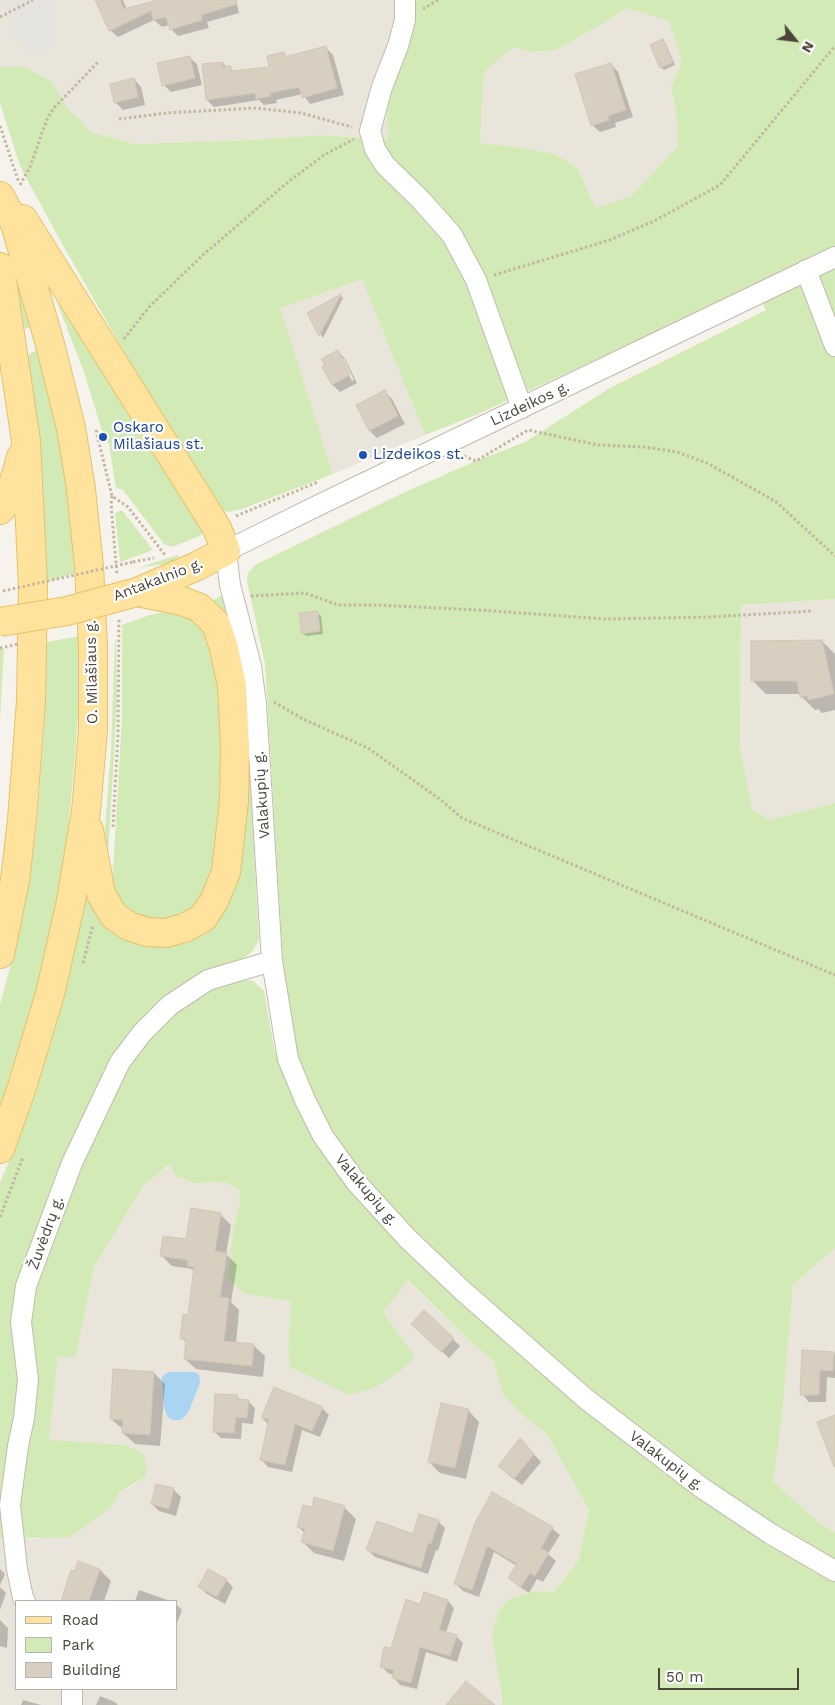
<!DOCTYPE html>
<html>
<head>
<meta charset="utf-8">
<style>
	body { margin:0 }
	#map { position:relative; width:835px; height:1705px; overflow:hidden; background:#f6f3ec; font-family:"Work Sans",sans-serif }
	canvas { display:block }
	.legend { position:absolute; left:15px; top:1600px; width:162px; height:90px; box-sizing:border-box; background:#fff; border:1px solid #b7b4b0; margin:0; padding:6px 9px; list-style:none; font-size:15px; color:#4b4439 }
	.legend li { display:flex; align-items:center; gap:10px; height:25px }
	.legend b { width:25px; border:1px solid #b7b4b0 }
	.north { position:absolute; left:770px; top:15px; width:50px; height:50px; -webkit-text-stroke:4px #fff; paint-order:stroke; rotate:119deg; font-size:14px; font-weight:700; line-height:20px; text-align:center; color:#4b4439 }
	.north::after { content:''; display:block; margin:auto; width:18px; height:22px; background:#4b4439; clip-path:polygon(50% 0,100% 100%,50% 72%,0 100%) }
	.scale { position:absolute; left:658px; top:1668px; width:141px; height:22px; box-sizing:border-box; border:2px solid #4b4439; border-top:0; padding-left:6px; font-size:15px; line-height:18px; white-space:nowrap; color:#4b4439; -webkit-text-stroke:4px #fff; paint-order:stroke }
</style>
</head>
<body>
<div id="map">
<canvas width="835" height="1705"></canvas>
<ul class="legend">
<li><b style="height:6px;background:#ffe39c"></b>Road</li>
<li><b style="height:14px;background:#d2eab5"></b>Park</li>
<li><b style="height:14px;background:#d8cfc1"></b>Building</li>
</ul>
<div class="north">N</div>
<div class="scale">50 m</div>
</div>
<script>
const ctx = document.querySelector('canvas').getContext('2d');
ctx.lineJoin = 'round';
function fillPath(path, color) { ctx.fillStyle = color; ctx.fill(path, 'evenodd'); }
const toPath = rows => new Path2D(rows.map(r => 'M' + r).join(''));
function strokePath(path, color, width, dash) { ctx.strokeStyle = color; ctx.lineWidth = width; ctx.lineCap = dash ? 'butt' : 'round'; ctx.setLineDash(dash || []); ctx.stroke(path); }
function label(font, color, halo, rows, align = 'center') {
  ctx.font = font + ' "Work Sans",sans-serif'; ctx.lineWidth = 4.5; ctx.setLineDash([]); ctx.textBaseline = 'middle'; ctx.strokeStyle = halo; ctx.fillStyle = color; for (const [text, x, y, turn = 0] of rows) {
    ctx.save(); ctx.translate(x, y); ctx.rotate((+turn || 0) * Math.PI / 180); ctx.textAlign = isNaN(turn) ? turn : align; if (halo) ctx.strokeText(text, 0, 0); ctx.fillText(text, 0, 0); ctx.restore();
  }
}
fillPath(toPath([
	[0,0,413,0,416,9,387,110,389,140,322,135,251,140,134,144,91,132,66,106,52,82,26,67,0,67],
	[627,8,670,21,682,61,671,87,676,112,678,146,630,197,595,209,578,169,556,154,523,148,480,143,483,80,487,69,514,47,531,52,556,50,604,23],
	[362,278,425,435,333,474,279,308],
	[835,599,835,803,769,820,752,809,740,748,741,605],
	[171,1164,194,1183,225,1182,239,1190,240,1204,234,1225,245,1294,291,1301,288,1347,415,1357,383,1312,407,1280,470,1341,493,1360,504,1396,524,1416,548,1436,589,1510,578,1561,554,1592,535,1591,509,1599,498,1612,502,1705,0,1705,0,1539,37,1539,110,1508,120,1492,137,1483,146,1459,140,1451,124,1445,49,1441,58,1356,76,1357,94,1267,144,1185],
	[16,1601,176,1601,176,1689,16,1689],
	[835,1248,835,1533,817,1521,773,1481,782,1418,793,1285]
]), '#eae5da');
fillPath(toPath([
	[413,0,835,0,835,599,741,605,740,747,752,809,769,820,835,803,835,1248,793,1285,782,1418,773,1481,817,1521,835,1533,835,1705,502,1705,502,1694,492,1637,498,1612,509,1599,535,1591,554,1592,578,1561,589,1510,548,1436,524,1416,504,1396,493,1360,470,1341,408,1280,383,1312,415,1357,400,1371,374,1388,350,1395,290,1367,288,1347,291,1301,245,1294,228,1279,234,1225,240,1204,239,1190,225,1182,194,1183,176,1176,170,1164,144,1185,94,1267,76,1357,58,1357,49,1440,124,1445,140,1451,146,1459,146,1476,120,1492,110,1508,70,1537,0,1539,0,1183,13,1151,83,894,98,914,206,929,247,758,249,761,259,940,252,952,242,959,179,986,151,1009,126,1043,152,1029,210,984,239,979,253,981,264,991,275,1053,298,1053,284,978,265,664,247,581,248,573,255,565,405,492,476,461,525,442,610,388,766,310,754,287,478,414,425,435,362,279,280,308,333,474,242,509,228,512,223,510,155,406,60,240,20,166,0,103,0,67,25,67,52,82,66,106,91,132,134,144,251,140,322,135,388,140,387,110,416,9],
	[627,8,669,21,682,61,671,87,676,112,678,146,630,197,595,208,578,169,556,154,523,148,480,143,483,80,487,69,514,47,531,52,556,50,604,23],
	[7,239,32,327,23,329],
	[61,303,145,442,210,528,200,536,172,547,164,544,123,490,116,488,109,444,104,437,84,372,58,305],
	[39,350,61,444,70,501,77,572,52,581,45,578,44,521,36,418,27,358,30,353],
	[122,510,153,550,120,562,115,513],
	[177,555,183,559,176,562,138,568],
	[224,594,242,665,207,604],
	[170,611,187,616,194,621,197,618,205,630,210,644,219,686,222,751,221,838,216,869,200,904,185,914,170,919,156,921,129,912,108,890,112,876,114,854,122,717,122,625,150,615],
	[81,636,80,689,75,755,68,831,60,888,37,993,0,1116,0,1005,13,956,28,883,37,824,45,716,46,642],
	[115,639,116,639,117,703,109,840,107,863,102,868,111,749],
	[0,649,4,649,0,720]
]), '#d2eab5');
fillPath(toPath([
	[18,0,49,0,53,10,52,46,29,57,19,36,14,39,6,26,12,23,5,6]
]), '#e5e3e0');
fillPath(toPath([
	[169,1372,194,1372,199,1375,200,1383,188,1413,181,1420,173,1420,168,1417,164,1408,162,1377,164,1375]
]), '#a9d4f2');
fillPath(toPath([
	[96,0,123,0,127,10,162,0,236,0,239,13,207,22,209,28,178,36,171,29,170,25,162,27,154,20,118,37,110,30],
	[663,40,666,44,675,65,664,70,661,67],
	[326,48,333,55,344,95,310,104,303,94,276,100,277,103,264,105,259,100,214,107,207,100,222,63,235,72,271,68,284,54,288,58],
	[189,57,197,64,202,85,171,92,164,85],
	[611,64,618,72,633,117,615,123,616,127,600,132,592,125],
	[134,79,141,87,145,105,123,110,115,102],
	[341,296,343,298,323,338,309,313],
	[338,351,345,359,357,383,340,392,333,385,324,368],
	[341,359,344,359,354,380,352,381],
	[385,392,392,399,405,424,377,438,370,431,357,406],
	[317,612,321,616,323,634,306,636,303,633],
	[822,641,835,654,835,710,822,713,818,709,815,710,802,697,801,694,766,694,753,681],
	[220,1214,231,1225,226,1254,237,1265,231,1302,239,1310,236,1344,254,1346,265,1356,263,1377,196,1369,185,1359,187,1343,182,1338,189,1316,194,1271,192,1269,172,1266,161,1255,187,1240],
	[420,1331,453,1339,460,1346,449,1358],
	[803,1352,833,1353,835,1354,835,1378,827,1377,826,1402,809,1402,802,1394],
	[154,1373,165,1384,160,1446,135,1444,123,1433,124,1430,111,1419],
	[275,1388,322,1408,329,1415,320,1437,302,1430,292,1472,268,1467,261,1459,269,1425,262,1418],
	[237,1396,241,1401,248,1401,255,1408,253,1424,242,1423,241,1439,221,1438,214,1431],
	[468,1410,479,1422,466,1479,440,1473,429,1462],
	[527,1447,541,1462,522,1485,507,1473],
	[157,1485,174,1490,181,1497,176,1516,159,1511,152,1504],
	[315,1499,345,1508,356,1519,344,1561,314,1553,302,1541,305,1533,298,1527,312,1509],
	[438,1521,445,1528,438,1551,436,1550,428,1574,375,1557,368,1550,413,1535],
	[476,1524,552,1528,560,1535,548,1554,556,1561,543,1582,537,1579,529,1593,517,1585,510,1578,517,1566,494,1552,479,1597,463,1591,456,1584],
	[0,1569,5,1574,0,1585],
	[100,1570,111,1581,104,1601,62,1601,72,1571,76,1572],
	[226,1580,233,1587,225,1604,207,1594,200,1587],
	[0,1587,6,1593,0,1610],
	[139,1590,170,1601,135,1601],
	[448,1601,454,1608,446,1633,456,1636,463,1643,457,1662,426,1652,417,1689,400,1685,394,1678,394,1675,388,1673,381,1666,421,1605],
	[176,1604,182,1610,176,1626],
	[0,1620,8,1628,7,1648,0,1646],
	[100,1696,115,1702,118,1705,96,1705],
	[23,1700,41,1705,21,1705]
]), '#0003');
const building = toPath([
	[95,0,120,0,124,9,157,0,236,0,237,4,201,15,202,20,170,30,166,17,153,20,151,11,109,31,95,0],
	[663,39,673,62,660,68,650,45,663,39],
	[326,46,337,88,302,98,299,87,270,93,271,96,256,99,255,93,206,100,202,64,223,62,223,67,231,66,231,71,269,67,267,56,284,52,285,57,326,46],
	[190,56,195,78,162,86,157,63,190,56],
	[611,63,626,110,608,116,609,120,591,126,575,74,611,63],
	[134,78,138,97,114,103,110,84,134,78],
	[341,294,319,336,307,313,341,294],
	[338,350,350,375,332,385,322,367,325,366,321,359,338,350],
	[385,390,398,416,369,431,356,405,385,390],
	[318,611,320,631,302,634,299,613,318,611],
	[822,640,834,694,808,700,807,696,800,697,797,681,751,681,751,641,822,640],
	[191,1208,221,1213,215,1251,227,1253,220,1297,229,1298,224,1341,254,1344,252,1366,184,1359,186,1339,180,1339,183,1314,188,1315,194,1267,187,1266,188,1260,160,1256,163,1236,186,1239,191,1208],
	[424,1310,454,1338,441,1352,411,1324,424,1310],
	[802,1350,834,1352,833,1371,820,1370,819,1395,800,1395,802,1350],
	[113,1369,154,1372,150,1435,122,1433,123,1420,110,1419,113,1369],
	[274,1387,323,1407,312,1431,295,1424,285,1465,260,1460,269,1419,261,1418,274,1387],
	[215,1394,237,1395,237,1399,249,1400,247,1418,236,1417,234,1433,213,1432,215,1394],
	[441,1403,469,1409,455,1468,428,1462,441,1403],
	[835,1415,835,1466,834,1467,817,1422,835,1415],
	[520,1438,534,1454,514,1479,498,1466,520,1438],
	[156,1484,174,1488,169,1509,151,1504,156,1484],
	[492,1492,553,1527,541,1548,549,1553,535,1576,530,1573,521,1587,508,1578,517,1564,487,1546,472,1590,454,1584,475,1523,492,1492],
	[314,1497,345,1506,333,1551,301,1542,305,1529,297,1527,303,1505,312,1507,314,1497],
	[419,1514,439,1520,431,1544,428,1543,421,1568,366,1550,377,1521,413,1534,419,1514],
	[78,1561,100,1569,89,1601,61,1601,71,1570,75,1571,78,1561],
	[208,1569,227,1579,217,1597,198,1587,208,1569],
	[424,1592,448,1600,439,1630,457,1635,450,1656,420,1647,411,1683,392,1678,394,1670,380,1667,384,1647,391,1648,406,1599,420,1604,424,1592],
	[466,1681,495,1705,446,1705,466,1681]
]);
fillPath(building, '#d8cfc1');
strokePath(building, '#d3c7b4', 1);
const minor = toPath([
	[405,0,405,20,398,46,382,87,370,131,375,149,385,165,421,200,452,235,476,280,522,408],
	[835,257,323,503,226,551,230,585,251,666,256,704,272,961,288,1059,305,1100,323,1136,356,1182,408,1239,463,1291,586,1399,702,1488,771,1534,835,1571],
	[806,270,835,346],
	[25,1601,23,1598,17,1569,10,1505,18,1446,24,1418,28,1380,21,1322,26,1286,72,1163,120,1062,142,1033,170,1005,208,980,272,961],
	[72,1705,72,1689]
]);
const primary = toPath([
	[0,196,15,224,50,344,71,428,81,489,89,566,93,647,93,730,86,811,71,901,50,994,21,1090,0,1149],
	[23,219,217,528,226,551,195,567,137,592],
	[0,267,26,441,33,587,31,701,22,820,15,880,0,954],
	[0,510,4,505,13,485,21,457],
	[89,830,101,894,114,916,129,926,147,932,166,933,184,928,203,918,214,901,226,872,234,801,235,749,232,686,224,648,216,624,200,608,182,601,137,592]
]);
strokePath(minor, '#c2bbae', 22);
strokePath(primary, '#e6c16a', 30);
strokePath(toPath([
	[423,9,438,0],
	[0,17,33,0],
	[119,119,167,113,256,108,301,113,352,127],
	[0,126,19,183],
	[20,185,30,167,47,119,54,108,99,61],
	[494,275,610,240,656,220,720,185,835,46],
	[124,339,150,306,204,254,288,182,324,155,354,139],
	[96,430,112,496,128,507,165,555],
	[464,456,476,461,528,430,598,445,645,447,677,452,707,463,775,501,835,556],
	[112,496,111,504,117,575],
	[236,516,318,482],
	[133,562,154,558],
	[251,596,305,593,338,605,375,605,479,610,605,619,710,617,812,611],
	[0,648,9,646],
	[274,702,303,719,368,748,441,800,462,818,835,975],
	[113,827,118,734,119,619],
	[83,963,93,925],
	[0,1217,23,1157]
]), '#c4b79f', 3, [2.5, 2.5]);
strokePath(minor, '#fff', 20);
strokePath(primary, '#ffe39c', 28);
const primaryBridge = toPath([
	[0,622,67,611,137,592]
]);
strokePath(primaryBridge, '#e6c16a', 30, []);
strokePath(toPath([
	[3,591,133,562],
	[10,646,18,644]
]), '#c4b79f', 3, [2.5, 2.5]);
strokePath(primaryBridge, '#ffe39c', 28);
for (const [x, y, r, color] of [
	[103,437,5,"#1a4fb4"],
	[363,455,5,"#1a4fb4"]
]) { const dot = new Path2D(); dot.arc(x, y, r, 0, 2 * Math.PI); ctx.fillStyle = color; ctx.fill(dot); strokePath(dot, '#fff', 2); }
label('15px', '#4b4439', '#fff', [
	["Lizdeikos g.",530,404,-25],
	["Antakalnio g.",158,580,-21],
	["O. Milašiaus g.",92,672,-91],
	["Valakupių g.",262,795,-94],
	["Valakupių g.",366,1190,50],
	["Žuvėdrų g.",46,1233,-70],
	["Valakupių g.",666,1461,37]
]);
label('15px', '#164399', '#fff', [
	["Oskaro",113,428],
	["Milašiaus st.",113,445],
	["Lizdeikos st.",373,455]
], 'left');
</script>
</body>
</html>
